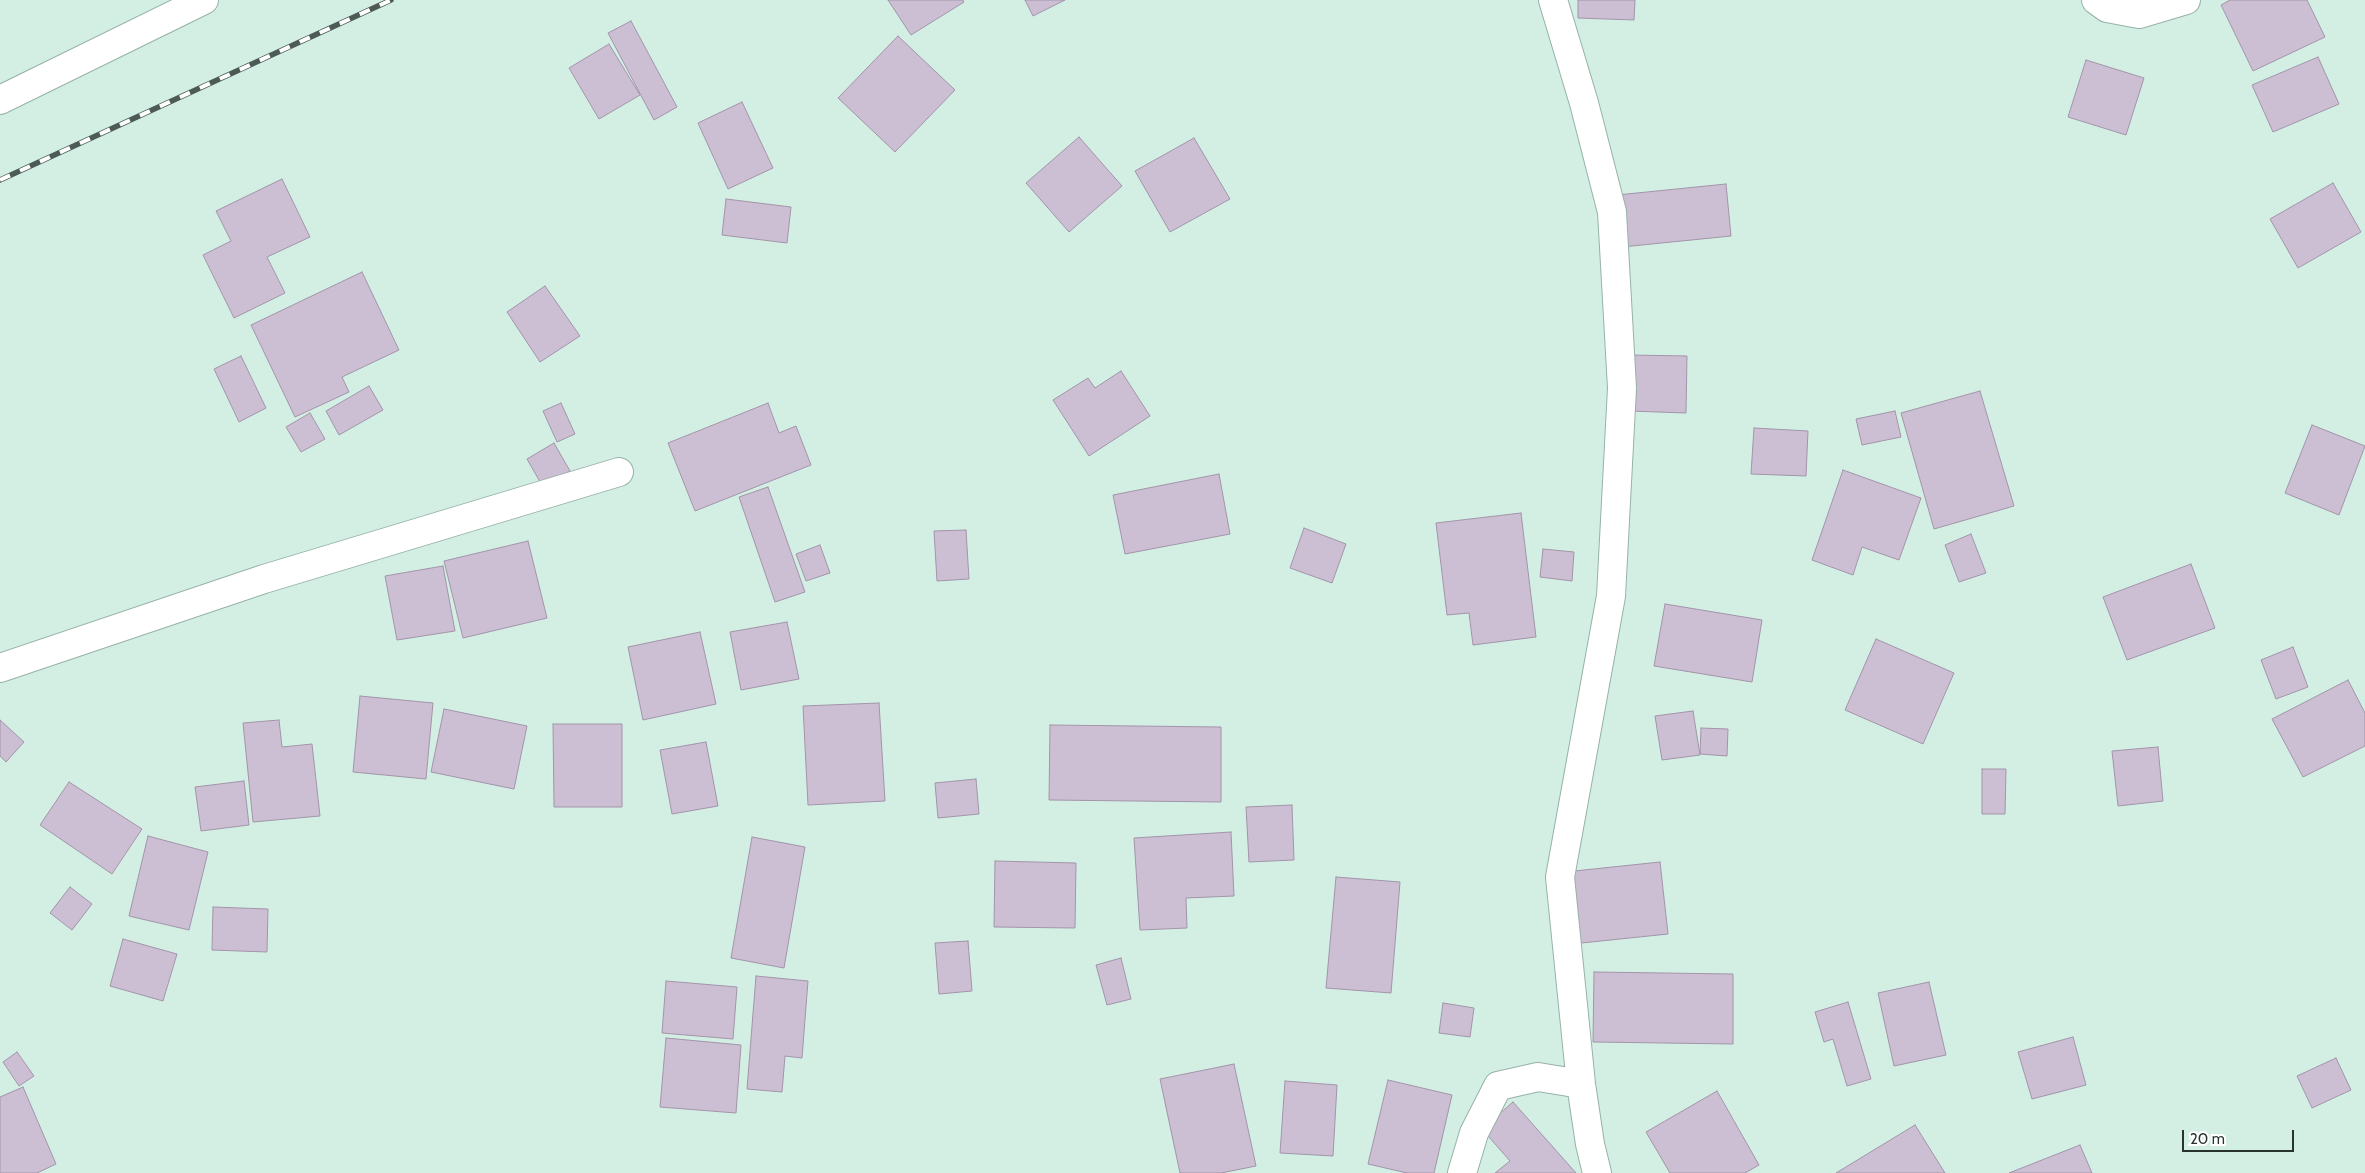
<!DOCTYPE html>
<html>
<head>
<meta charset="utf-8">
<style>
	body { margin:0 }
	#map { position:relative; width:2365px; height:1173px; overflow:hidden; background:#d3efe4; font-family:Cabin,sans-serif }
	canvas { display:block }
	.scale { position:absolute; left:2182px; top:1130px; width:112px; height:22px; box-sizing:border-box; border:2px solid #28332f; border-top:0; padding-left:6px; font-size:15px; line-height:18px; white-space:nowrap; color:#28332f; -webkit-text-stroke:4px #fff; paint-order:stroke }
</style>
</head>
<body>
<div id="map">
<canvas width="2365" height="1173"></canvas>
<div class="scale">20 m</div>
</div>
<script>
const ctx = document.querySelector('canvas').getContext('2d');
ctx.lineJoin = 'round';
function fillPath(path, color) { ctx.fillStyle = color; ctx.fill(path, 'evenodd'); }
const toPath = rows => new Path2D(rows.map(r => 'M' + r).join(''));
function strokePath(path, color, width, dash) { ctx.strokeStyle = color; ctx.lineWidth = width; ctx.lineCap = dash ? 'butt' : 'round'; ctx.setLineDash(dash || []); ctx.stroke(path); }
const building = toPath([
	[888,0,963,0,964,2,911,35,888,0],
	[1025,0,1065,0,1033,16,1025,0],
	[1578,0,1635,0,1634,20,1578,18,1578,0],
	[2230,0,2307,0,2325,37,2253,71,2221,5,2230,0],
	[631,21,677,107,654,120,608,33,631,21],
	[898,36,955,90,895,152,838,98,898,36],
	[609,44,640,95,599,119,569,68,609,44],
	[2318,57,2339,104,2273,132,2252,85,2318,57],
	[2086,60,2144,78,2126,135,2068,117,2086,60],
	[742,102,773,168,728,189,698,123,742,102],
	[1079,137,1122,186,1069,232,1026,183,1079,137],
	[1194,138,1230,199,1170,232,1135,171,1194,138],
	[282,179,310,237,267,257,285,293,234,318,203,255,231,241,216,211,282,179],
	[2333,183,2361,232,2298,268,2270,219,2333,183],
	[1726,184,1731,236,1622,247,1617,195,1726,184],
	[726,199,791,207,787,243,722,235,726,199],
	[362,272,399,350,342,377,349,392,295,417,251,325,362,272],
	[545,286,580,336,540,362,507,312,545,286],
	[1630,355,1687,356,1686,413,1629,411,1630,355],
	[241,356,266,408,239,422,214,369,241,356],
	[1121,371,1150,416,1089,456,1053,400,1088,378,1095,388,1121,371],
	[369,386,383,410,339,435,326,411,369,386],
	[1980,391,2014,506,1934,529,1901,413,1980,391],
	[561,403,575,434,557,442,543,411,561,403],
	[768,403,779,433,796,426,811,465,695,511,668,443,768,403],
	[1895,411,1901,437,1862,445,1856,419,1895,411],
	[310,413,325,439,301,452,286,427,310,413],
	[2312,425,2365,446,2339,515,2285,493,2312,425],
	[1754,428,1808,431,1806,476,1751,474,1754,428],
	[554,443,570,471,543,487,527,459,554,443],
	[1843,470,1921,498,1899,560,1862,547,1853,575,1812,560,1843,470],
	[1219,474,1230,534,1125,554,1113,495,1219,474],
	[768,487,805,592,775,602,739,497,768,487],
	[1521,513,1536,637,1473,645,1469,613,1447,615,1436,523,1521,513],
	[1304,528,1346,544,1332,583,1290,568,1304,528],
	[966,530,969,579,937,581,934,531,966,530],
	[1971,534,1986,573,1959,582,1945,545,1971,534],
	[528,541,547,618,463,638,444,561,528,541],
	[820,545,830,573,806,581,796,554,820,545],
	[1543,549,1574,552,1572,581,1540,577,1543,549],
	[2191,564,2215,628,2127,660,2103,597,2191,564],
	[443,566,455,631,397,640,385,576,443,566],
	[1665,604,1762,620,1752,682,1654,666,1665,604],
	[787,622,799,679,741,690,730,632,787,622],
	[700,632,716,704,643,720,628,647,700,632],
	[1876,639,1954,673,1923,744,1845,710,1876,639],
	[2293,647,2308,687,2276,699,2261,660,2293,647],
	[2348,680,2365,713,2365,746,2303,777,2272,719,2348,680],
	[360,696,433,703,426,779,353,772,360,696],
	[879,703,885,801,808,805,803,706,879,703],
	[444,709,527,726,514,789,431,772,444,709],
	[1693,711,1700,755,1662,760,1655,716,1693,711],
	[0,720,24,742,6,762,0,756,0,720],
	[279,720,282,747,312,744,320,816,253,822,243,723,279,720],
	[553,724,622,724,622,807,554,807,553,724],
	[1050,725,1221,727,1221,802,1049,800,1050,725],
	[1701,728,1728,729,1727,756,1700,754,1701,728],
	[706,742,718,806,672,814,660,750,706,742],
	[2158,747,2163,801,2118,806,2112,751,2158,747],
	[1982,769,2006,769,2005,814,1982,814,1982,769],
	[976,779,979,814,938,818,935,783,976,779],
	[244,781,249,825,201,831,195,787,244,781],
	[69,782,142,829,112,874,40,825,69,782],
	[1292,805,1294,860,1249,862,1246,807,1292,805],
	[1231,832,1234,896,1186,898,1187,928,1140,930,1134,838,1231,832],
	[148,836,208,852,189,930,129,916,148,836],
	[752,837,805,847,784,968,731,958,752,837],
	[995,861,1076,863,1075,928,994,927,995,861],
	[1660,862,1668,934,1572,944,1565,872,1660,862],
	[1336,877,1400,882,1391,993,1326,988,1336,877],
	[70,887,92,904,72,930,50,913,70,887],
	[213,907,268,909,267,952,212,950,213,907],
	[123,939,177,954,163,1001,110,986,123,939],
	[968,941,972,991,939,994,935,943,968,941],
	[1121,958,1131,999,1107,1005,1096,965,1121,958],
	[1594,972,1733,974,1733,1044,1593,1042,1594,972],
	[756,976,808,981,802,1058,785,1056,782,1092,747,1089,756,976],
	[666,981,737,987,733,1039,662,1033,666,981],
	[1929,982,1946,1055,1894,1066,1878,993,1929,982],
	[1848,1002,1871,1079,1847,1086,1833,1039,1824,1042,1815,1012,1848,1002],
	[1443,1003,1474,1008,1470,1037,1439,1033,1443,1003],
	[2073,1037,2086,1085,2032,1099,2018,1052,2073,1037],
	[666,1038,741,1045,736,1113,660,1107,666,1038],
	[17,1052,34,1076,19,1086,3,1062,17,1052],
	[2336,1058,2351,1090,2312,1108,2297,1076,2336,1058],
	[1234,1064,1256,1166,1221,1173,1180,1173,1160,1079,1234,1064],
	[1388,1080,1452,1095,1434,1173,1407,1173,1368,1164,1388,1080],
	[1285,1081,1337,1085,1333,1156,1280,1153,1285,1081],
	[23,1087,56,1164,37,1173,0,1173,0,1097,23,1087],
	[1717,1091,1759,1165,1745,1173,1670,1173,1646,1132,1717,1091],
	[1513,1102,1576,1173,1495,1173,1510,1161,1482,1129,1513,1102],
	[1915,1125,1945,1173,1836,1173,1915,1125],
	[2080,1145,2092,1173,2009,1173,2080,1145]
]);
fillPath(building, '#ccbed3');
strokePath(building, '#a294a9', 1);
const street = toPath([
	[1553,0,1584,103,1612,212,1622,388,1611,596,1560,877,1581,1084,1590,1144,1597,1173],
	[2096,0,2107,8,2139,14,2186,0],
	[0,668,264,579,619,472],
	[1462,1173,1474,1133,1498,1086,1538,1077,1581,1084]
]);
const secondary = toPath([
	[0,100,204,0]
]);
strokePath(street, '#97b2a8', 30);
strokePath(secondary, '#97b2a8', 30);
strokePath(street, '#fff', 28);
strokePath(secondary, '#fff', 28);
const rail = toPath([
	[0,180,391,0]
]);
strokePath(rail, '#4c5b56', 5.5);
strokePath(rail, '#fff', 4, [11]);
</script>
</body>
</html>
